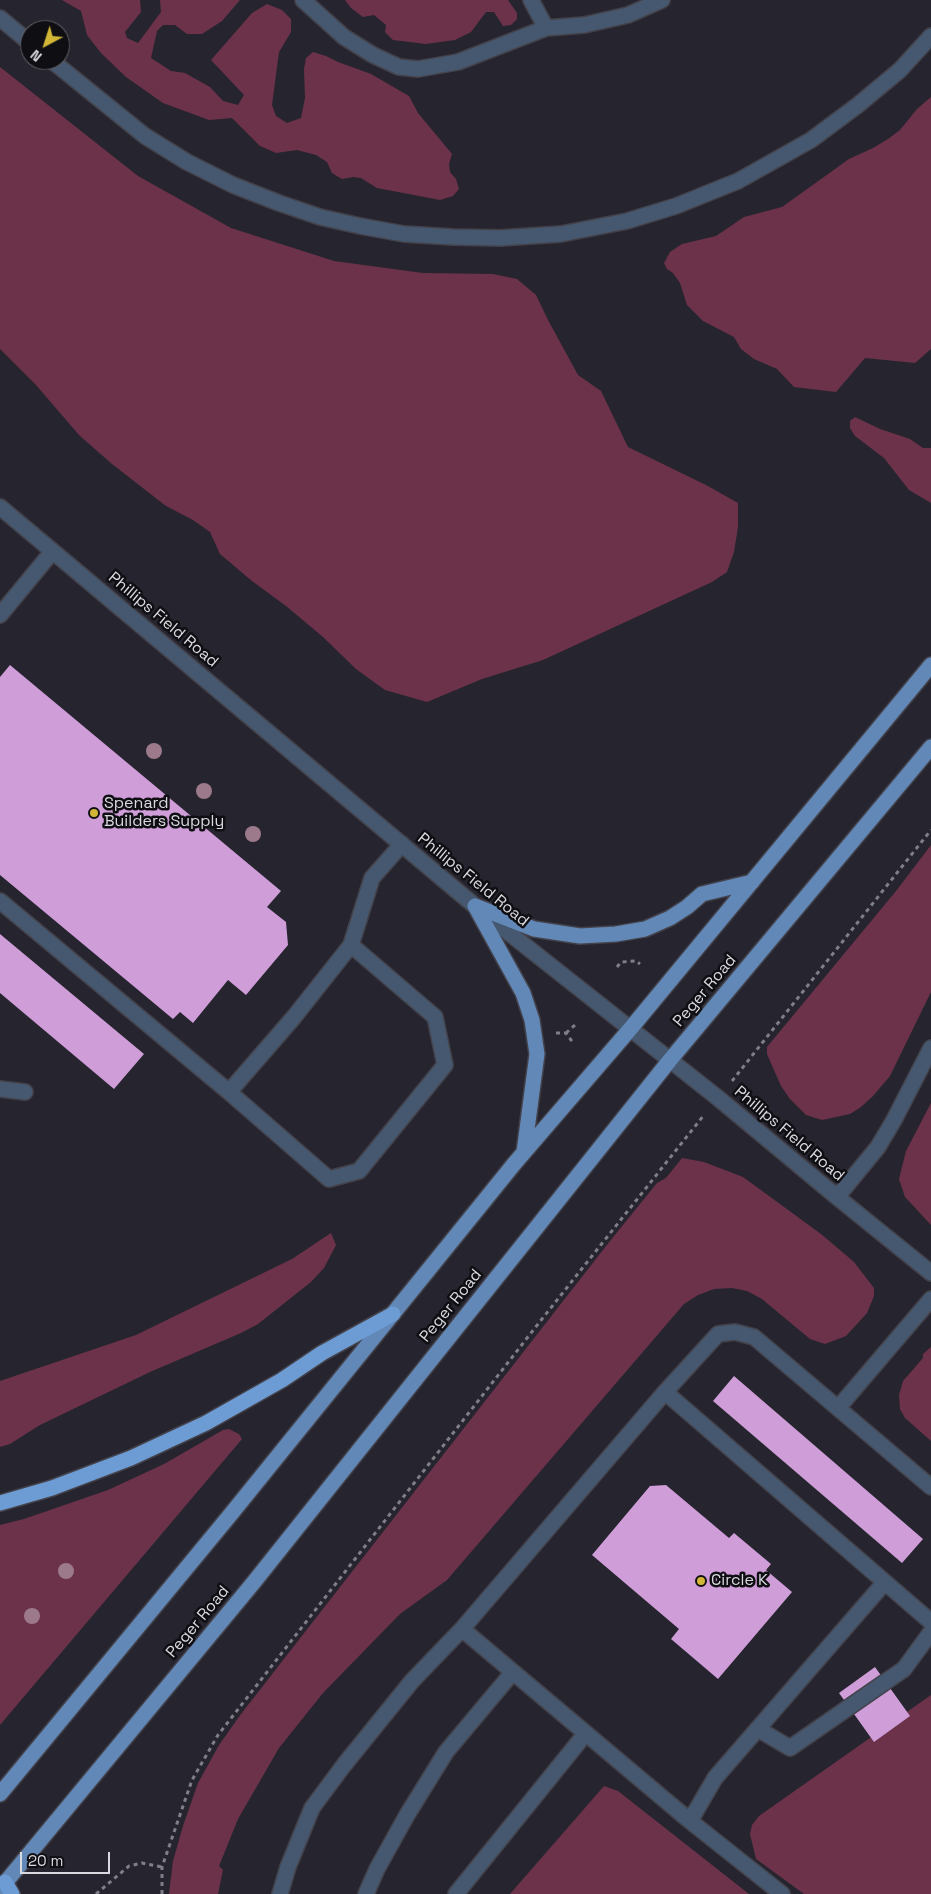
<!DOCTYPE html>
<html>
<head>
<meta charset="utf-8">
<style>
	body { margin:0 }
	#map { position:relative; width:931px; height:1894px; overflow:hidden; background:#26252f; font-family:"Space Grotesk",sans-serif }
	canvas { display:block }
	.north { position:absolute; left:20px; top:20px; width:50px; height:50px; box-sizing:border-box; background:#0f0f13; border:1px solid #606065; border-radius:50%; rotate:220deg; font-size:14px; font-weight:700; line-height:20px; text-align:center; color:#d9d9e0 }
	.north::after { content:''; display:block; margin:auto; width:18px; height:22px; background:#d2b736; clip-path:polygon(50% 0,100% 100%,50% 72%,0 100%) }
	.scale { position:absolute; left:20px; top:1852px; width:90px; height:22px; box-sizing:border-box; border:2px solid #d9d9e0; border-top:0; padding-left:6px; font-size:15px; line-height:18px; white-space:nowrap; color:#d9d9e0; -webkit-text-stroke:4px #0f0f13; paint-order:stroke }
</style>
</head>
<body>
<div id="map">
<canvas width="931" height="1894"></canvas>
<div class="north">N</div>
<div class="scale">20 m</div>
</div>
<script>
const ctx = document.querySelector('canvas').getContext('2d');
ctx.lineJoin = 'round';
function fillPath(path, color) { ctx.fillStyle = color; ctx.fill(path, 'evenodd'); }
const toPath = rows => new Path2D(rows.map(r => 'M' + r).join(''));
function strokePath(path, color, width, dash) { ctx.strokeStyle = color; ctx.lineWidth = width; ctx.lineCap = dash ? 'butt' : 'round'; ctx.setLineDash(dash || []); ctx.stroke(path); }
function label(font, color, halo, rows, align = 'center') {
  ctx.font = font + ' "Space Grotesk",sans-serif'; ctx.lineWidth = 5; ctx.setLineDash([]); ctx.textBaseline = 'middle'; ctx.strokeStyle = halo; ctx.fillStyle = color; for (const [text, x, y, turn = 0] of rows) {
    ctx.save(); ctx.translate(x, y); ctx.rotate((+turn || 0) * Math.PI / 180); ctx.textAlign = isNaN(turn) ? turn : align; if (halo) ctx.strokeText(text, 0, 0); ctx.fillText(text, 0, 0); ctx.restore();
  }
}
fillPath(toPath([
	[62,0,140,0,141,12,125,32,127,38,138,43,161,12,160,0,240,0,222,21,202,34,187,34,175,25,163,25,157,31,151,58,171,71,185,73,210,87,223,101,238,105,244,95,211,60,252,13,267,4,282,10,291,19,291,32,279,52,272,105,276,116,287,123,301,118,305,98,304,69,306,58,313,52,326,56,338,62,371,74,409,96,418,113,452,154,449,164,450,172,456,179,459,189,453,196,440,200,377,188,361,178,353,177,342,179,332,173,327,162,316,155,297,150,276,153,260,146,232,118,209,120,163,103,126,77,101,53,87,35,81,11],
	[345,0,508,0,517,13,517,19,511,25,503,26,494,12,486,12,471,32,455,40,426,44,393,40,385,32,386,25,374,15,363,17,351,8],
	[0,67,138,176,231,228,334,261,423,273,493,274,517,279,536,295,548,320,578,375,601,391,628,447,706,485,738,503,738,527,734,552,727,572,712,582,543,660,482,679,427,702,385,690,356,669,323,637,286,606,252,581,220,554,210,532,193,520,166,506,112,464,79,435,36,385,0,349],
	[931,97,931,349,915,363,865,358,836,392,794,387,777,369,754,359,741,349,734,337,703,321,687,305,680,283,673,273,667,269,664,263,670,252,682,244,716,236,744,217,782,207,849,159,873,148,888,139,900,130,917,109],
	[855,417,880,429,910,439,923,448,931,448,931,503,909,490,884,458,855,436,850,428,850,421],
	[931,845,931,992,890,1076,873,1096,861,1107,850,1114,822,1120,806,1115,790,1099,781,1086,767,1054,767,1047,896,891],
	[931,1103,931,1225,905,1197,899,1179,906,1151],
	[682,1158,704,1162,743,1177,821,1234,854,1262,874,1288,874,1296,867,1313,846,1336,825,1344,810,1339,762,1299,747,1291,732,1288,714,1289,698,1295,684,1304,447,1580,400,1614,323,1693,279,1748,238,1819,219,1866,223,1870,218,1894,169,1894,173,1861,183,1826,198,1783,219,1745,241,1714,606,1246,657,1183,666,1178],
	[331,1233,336,1245,324,1268,311,1282,258,1324,241,1333,150,1372,40,1425,10,1444,0,1447,0,1381,136,1335,292,1259],
	[931,1347,931,1441,905,1418,900,1409,899,1395,903,1381,923,1358,923,1354],
	[229,1429,239,1434,242,1439,0,1725,0,1525,24,1519,108,1490,164,1464,223,1430],
	[931,1695,931,1894,804,1894,756,1859,750,1834,752,1825,759,1816],
	[604,1786,618,1791,749,1894,510,1894]
]), '#6c324a');
fillPath(toPath([
	[10,665,281,891,267,907,286,922,288,945,246,995,228,980,193,1023,180,1012,173,1019,0,875,0,677],
	[0,934,144,1054,114,1089,0,993],
	[734,1376,923,1539,902,1563,713,1401],
	[666,1485,729,1538,734,1533,771,1564,766,1570,792,1592,718,1679,671,1639,679,1629,592,1555,650,1486],
	[875,1667,910,1716,874,1742,839,1693]
]), '#cf9dd8');
const minor = toPath([
	[303,0,344,37,373,55,399,67,418,69,458,62,546,28,584,25,628,15,662,0],
	[531,0,546,28],
	[0,18,30,43],
	[51,60,145,136,187,162,233,185,279,203,320,217,360,226,404,234,453,237,500,238,561,234,627,221,676,206,738,181,811,140,858,105,900,70,931,36],
	[0,507,475,906,718,1098,837,1197,931,1273],
	[0,615,52,552],
	[0,901,229,1092],
	[351,945,294,1017,229,1092,329,1179,359,1171,445,1065,435,1017,351,945,372,878,402,844],
	[0,1089,25,1092],
	[837,1197,878,1147,894,1120,931,1048],
	[665,1392,931,1622],
	[838,1408,931,1299],
	[758,1729,790,1748,904,1669,931,1632],
	[690,1821,462,1629,665,1392,718,1334,735,1332,754,1337,931,1487],
	[280,1894,288,1867,312,1808,344,1765,412,1681,462,1629],
	[366,1894,377,1869,407,1815,446,1752,513,1672],
	[456,1894,586,1733],
	[782,1894,690,1821,715,1778,885,1582]
]);
const major = toPath([
	[475,906,534,929,580,936,616,934,645,929,670,918,687,907,702,894,752,882],
	[475,906,523,993,532,1020,537,1054,524,1152],
	[0,1794,231,1514,514,1164,631,1028,931,665],
	[0,1889,254,1582,670,1060,931,747]
]);
const highway = toPath([
	[0,1503,52,1488,131,1458,206,1423,282,1380,322,1353,393,1314],
	[5,1882,12,1894]
]);
strokePath(minor, '#43424b', 18);
strokePath(major, '#43424b', 18);
strokePath(highway, '#43424b', 18);
strokePath(toPath([
	[617,967,621,962,636,961,640,964],
	[556,1033,566,1033,574,1044],
	[566,1033,575,1025],
	[732,1081,931,830],
	[96,1894,129,1866,142,1863,162,1867],
	[162,1894,162,1867,192,1780,218,1735,538,1324,704,1115]
]), '#807f88', 3, [4, 4]);
strokePath(minor, '#46586f', 15);
strokePath(major, '#6288b7', 15);
strokePath(highway, '#6d9bd4', 15);
ctx.fillStyle = '#9d7a8b';
for (const [x, y] of [
	[154,751],
	[204,791],
	[253,834],
	[66,1571],
	[32,1616]
]) { ctx.beginPath(); ctx.arc(x, y, 8, 0, 2 * Math.PI); ctx.fill(); }
for (const [x, y, r, color] of [
	[94,813,5,"#d2b736"],
	[701,1581,5,"#d2b736"]
]) { const dot = new Path2D(); dot.arc(x, y, r, 0, 2 * Math.PI); ctx.fillStyle = color; ctx.fill(dot); strokePath(dot, '#0f0f13', 2); }
label('16px', '#d9d9e0', '#0f0f13', [
	["Phillips Field Road",163,620,40],
	["Phillips Field Road",473,880,39],
	["Peger Road",705,991,-50],
	["Phillips Field Road",789,1134,40],
	["Peger Road",451,1306,-51],
	["Peger Road",198,1622,-50]
]);
label('16px', '#d9d9e0', '#0f0f13', [
	["Spenard",104,804],
	["Builders Supply",104,822],
	["Circle K",711,1581]
], 'left');
</script>
</body>
</html>
